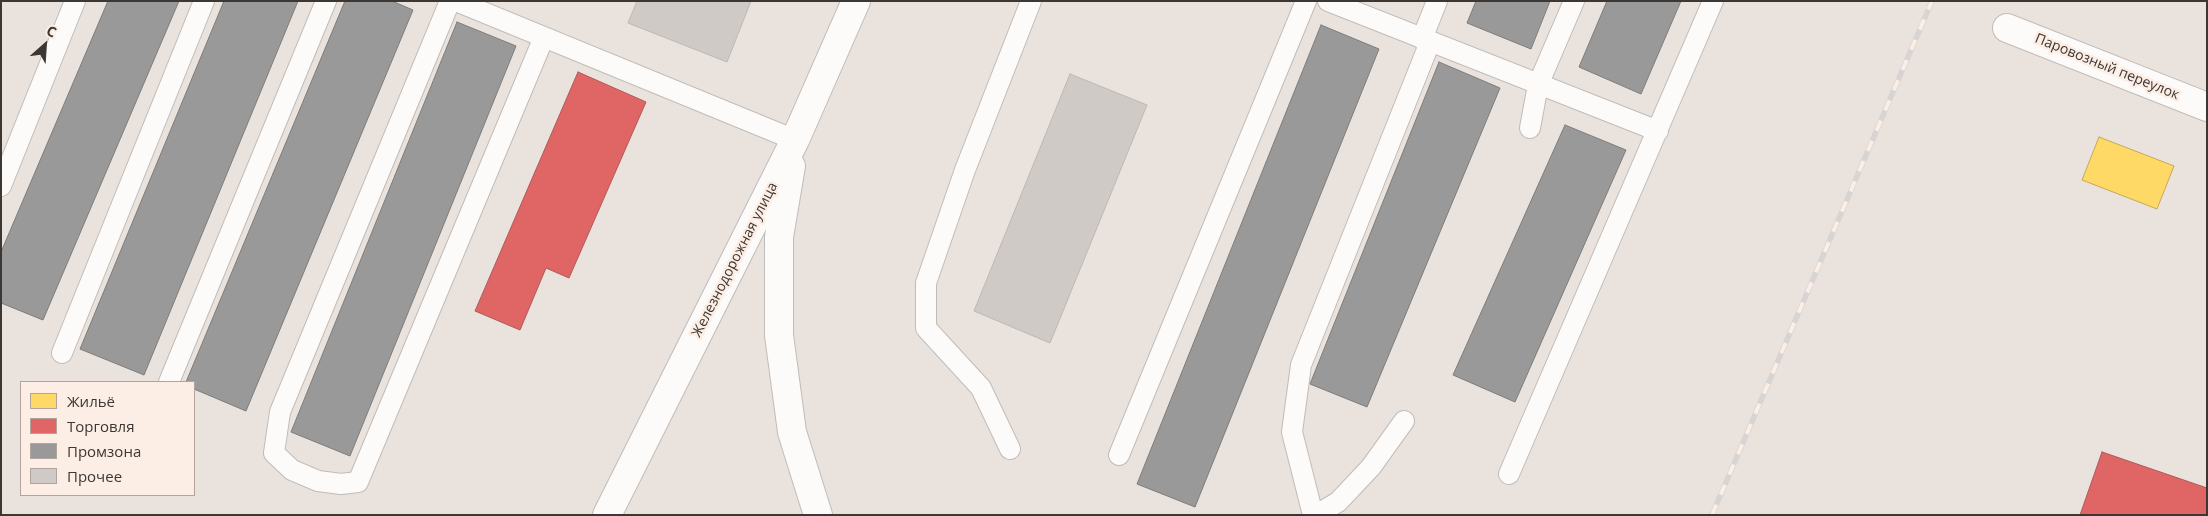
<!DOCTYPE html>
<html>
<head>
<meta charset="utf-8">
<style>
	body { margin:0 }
	#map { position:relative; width:2208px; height:516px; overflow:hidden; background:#eae2dd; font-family:"Open Sans",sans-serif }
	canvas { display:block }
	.frame { position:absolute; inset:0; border:2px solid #3d3734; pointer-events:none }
	.legend { position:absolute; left:20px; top:381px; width:175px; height:115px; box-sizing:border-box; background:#fceee5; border:1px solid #b0a59e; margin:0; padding:6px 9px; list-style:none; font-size:15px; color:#3d3734 }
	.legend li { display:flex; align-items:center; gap:10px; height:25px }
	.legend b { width:25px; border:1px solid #b0a59e }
	.north { position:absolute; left:20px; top:20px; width:50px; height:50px; -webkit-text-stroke:4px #fceee5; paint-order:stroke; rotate:26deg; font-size:14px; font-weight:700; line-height:20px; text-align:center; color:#3d3734 }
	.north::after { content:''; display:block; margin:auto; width:18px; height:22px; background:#3d3734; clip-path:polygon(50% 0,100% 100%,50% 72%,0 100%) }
</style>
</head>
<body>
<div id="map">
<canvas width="2208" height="516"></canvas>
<div class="frame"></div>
<ul class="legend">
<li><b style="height:14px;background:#ffd966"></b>Жильё</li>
<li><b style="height:14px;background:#e06666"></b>Торговля</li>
<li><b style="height:14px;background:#999"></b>Промзона</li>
<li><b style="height:14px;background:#d0cac6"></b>Прочее</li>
</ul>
<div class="north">С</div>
</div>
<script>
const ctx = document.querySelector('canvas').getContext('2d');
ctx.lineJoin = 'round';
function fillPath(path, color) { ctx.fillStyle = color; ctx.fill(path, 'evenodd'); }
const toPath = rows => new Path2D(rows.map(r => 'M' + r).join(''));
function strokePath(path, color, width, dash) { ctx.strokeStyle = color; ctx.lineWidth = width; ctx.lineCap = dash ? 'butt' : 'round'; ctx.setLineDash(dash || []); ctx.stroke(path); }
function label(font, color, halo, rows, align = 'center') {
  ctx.font = font + ' "Open Sans",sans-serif'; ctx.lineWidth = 5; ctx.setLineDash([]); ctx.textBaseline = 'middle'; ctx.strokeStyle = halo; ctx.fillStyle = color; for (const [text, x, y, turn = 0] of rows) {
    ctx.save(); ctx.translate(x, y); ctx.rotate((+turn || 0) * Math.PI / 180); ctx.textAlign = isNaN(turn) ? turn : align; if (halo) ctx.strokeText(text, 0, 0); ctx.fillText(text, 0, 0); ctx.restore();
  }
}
const homes = toPath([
	[2099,137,2174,166,2157,209,2082,180,2099,137]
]);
fillPath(homes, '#ffd966');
strokePath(homes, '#c5a857', 1);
const shops = toPath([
	[578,72,646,102,569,278,546,268,520,330,475,311,578,72],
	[2102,452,2207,488,2207,515,2080,515,2102,452]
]);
fillPath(shops, '#e06666');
strokePath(shops, '#af5857', 1);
const industry = toPath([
	[108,1,179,1,43,320,1,303,1,252,108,1],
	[224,1,298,1,144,375,80,349,224,1],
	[345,1,392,1,413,10,246,411,194,389,194,382,186,382,345,1],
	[1476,1,1550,1,1531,49,1467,23,1476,1],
	[1607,1,1681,1,1641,94,1579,67,1607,1],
	[457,22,516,46,350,456,291,432,457,22],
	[1321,25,1379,49,1195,507,1137,484,1321,25],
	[1439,62,1500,88,1367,407,1310,384,1439,62],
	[1565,125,1626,150,1515,402,1453,375,1565,125]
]);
fillPath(industry, '#999');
strokePath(industry, '#7d7c7b', 1);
const building = toPath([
	[637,1,751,1,727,62,628,23,637,1],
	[1070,74,1147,105,1050,343,974,311,1070,74]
]);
fillPath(building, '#d0cac6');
strokePath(building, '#bdb7b3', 1);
const lane = toPath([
	[450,1,280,412,274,453,292,470,318,481,341,484,358,482,544,37],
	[456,1,795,140],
	[1328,1,1658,131],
	[1422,39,1437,1],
	[1530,128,1538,85,1574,1],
	[1,186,75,1],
	[62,353,204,1],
	[169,382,326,1],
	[1010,449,981,388,926,328,926,283,965,170,1031,1],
	[1119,455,1306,1],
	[1509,474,1713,1],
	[1313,515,1292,432,1301,365,1430,42],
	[1316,515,1338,502,1371,467,1404,421]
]);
const street = toPath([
	[2007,28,2207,107]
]);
const secondary = toPath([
	[791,166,779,237,779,335,792,432,818,515],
	[607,515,795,140,856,1]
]);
strokePath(lane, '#c1bcb8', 22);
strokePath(street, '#c1bcb8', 30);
strokePath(secondary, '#c1bcb8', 30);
strokePath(lane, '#fcfbfa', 20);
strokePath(street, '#fcfbfa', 28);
strokePath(secondary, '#fcfbfa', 28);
const rail = toPath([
	[1712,515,1932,1]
]);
strokePath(rail, '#d7d4d3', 5.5);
strokePath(rail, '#fceee5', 4, [11]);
label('14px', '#3d3734', '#fceee5', [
	["Паровозный переулок",2107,67,22],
	["Железнодорожная улица",735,260,-63]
]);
</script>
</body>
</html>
